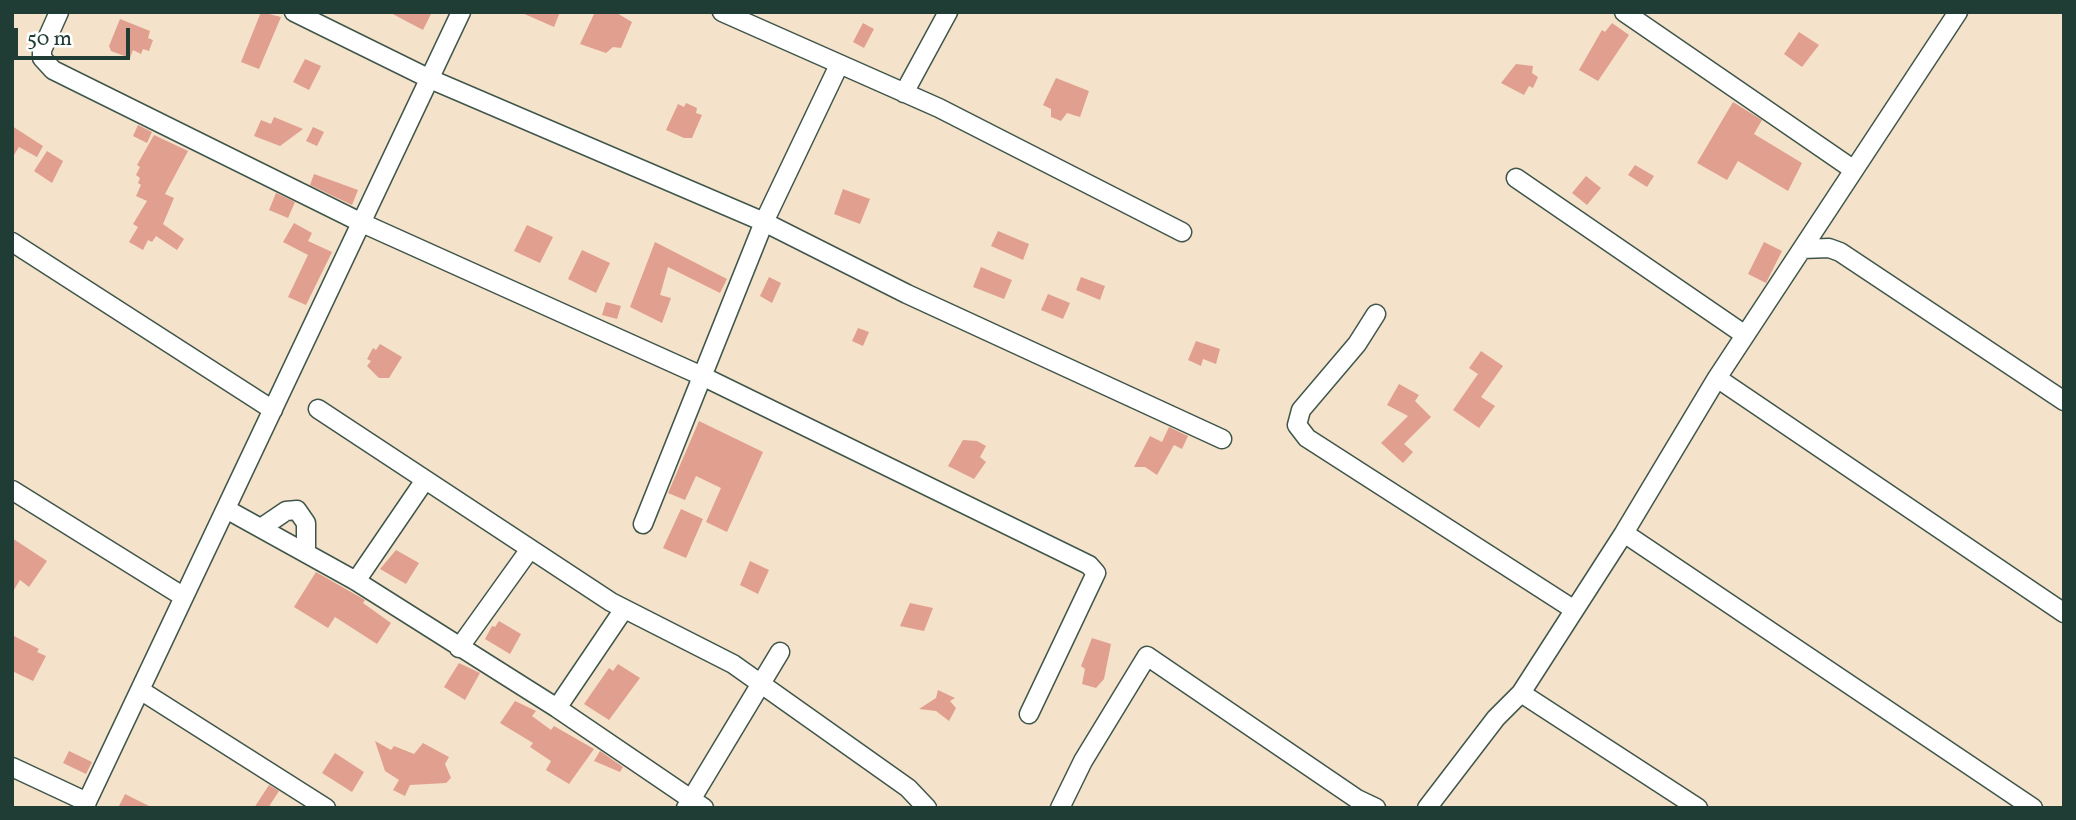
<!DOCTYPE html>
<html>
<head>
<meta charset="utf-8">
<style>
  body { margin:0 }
  #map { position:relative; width:2076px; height:820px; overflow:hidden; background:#f5e2ca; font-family:Vollkorn,serif }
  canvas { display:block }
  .frame { position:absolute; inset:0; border:14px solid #1f3d34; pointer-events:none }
  .scale { position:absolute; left:14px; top:28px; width:116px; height:32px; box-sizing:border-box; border:4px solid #1f3d34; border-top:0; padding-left:9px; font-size:21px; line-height:24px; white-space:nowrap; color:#1f3d34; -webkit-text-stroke:5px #fff; paint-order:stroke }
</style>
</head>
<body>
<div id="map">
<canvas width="2076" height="820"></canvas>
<div class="frame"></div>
<div class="scale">50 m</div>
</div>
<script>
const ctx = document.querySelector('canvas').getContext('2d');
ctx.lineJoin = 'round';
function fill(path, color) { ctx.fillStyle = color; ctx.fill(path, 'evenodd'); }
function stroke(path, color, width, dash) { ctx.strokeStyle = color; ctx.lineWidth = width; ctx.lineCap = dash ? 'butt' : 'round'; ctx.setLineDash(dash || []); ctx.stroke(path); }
const building = new Path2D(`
  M 261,12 L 281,17 L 259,69 L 241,62 Z
  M 389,12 L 432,12 L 423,30 Z
  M 520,12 L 560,12 L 554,27 Z
  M 595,12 L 615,12 L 632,22 L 621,48 L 613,47 L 606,53 L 580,44 Z
  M 120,19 L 150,31 L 148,38 L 153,40 L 149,51 L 143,49 L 141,54 L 133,50 L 130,58 L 111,51 L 109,46 Z
  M 863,23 L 874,29 L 864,48 L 853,42 Z
  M 1612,23 L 1629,35 L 1598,81 L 1579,70 L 1602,30 L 1605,32 Z
  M 1799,32 L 1819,45 L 1802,67 L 1784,54 Z
  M 305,59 L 321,66 L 309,90 L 293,82 Z
  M 1516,64 L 1533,66 L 1532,73 L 1538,77 L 1533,88 L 1529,86 L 1524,95 L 1501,83 Z
  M 1056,78 L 1089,91 L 1080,117 L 1067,113 L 1061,121 L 1051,117 L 1051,109 L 1043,105 Z
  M 1733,102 L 1762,120 L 1754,134 L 1802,163 L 1788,191 L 1738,161 L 1727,180 L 1697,163 Z
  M 686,103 L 697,108 L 696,113 L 702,115 L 692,138 L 684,138 L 666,130 L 678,104 L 684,107 Z
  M 274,117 L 303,129 L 280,146 L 254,136 L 261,120 L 271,124 Z
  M 138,125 L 152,132 L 147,143 L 133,136 Z
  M 12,126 L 43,146 L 37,157 L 19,147 L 12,158 Z
  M 313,127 L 324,132 L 317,146 L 306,141 Z
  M 154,135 L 188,151 L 165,194 L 174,198 L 163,224 L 184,239 L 177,250 L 156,236 L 152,242 L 148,240 L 143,250 L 129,242 L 138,227 L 133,224 L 147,201 L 136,196 L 141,185 L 138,183 L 140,178 L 136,175 L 140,167 L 137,165 Z
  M 47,151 L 63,161 L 52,183 L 34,171 Z
  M 1635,165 L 1654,176 L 1647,187 L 1628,175 Z
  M 314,174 L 358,190 L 352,205 L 310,185 Z
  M 1586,176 L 1601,188 L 1587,205 L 1572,193 Z
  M 843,189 L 870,199 L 860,224 L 834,214 Z
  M 276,193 L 295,202 L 288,218 L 269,210 Z
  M 294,223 L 312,233 L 308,241 L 332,252 L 306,305 L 288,297 L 308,255 L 283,242 Z
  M 527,225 L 553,237 L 540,263 L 514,251 Z
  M 998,231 L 1029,244 L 1023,260 L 991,246 Z
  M 655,242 L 727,279 L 720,293 L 668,267 L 660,295 L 671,298 L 662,323 L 630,307 Z
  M 1764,242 L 1782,251 L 1766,283 L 1748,274 Z
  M 582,250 L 610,263 L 596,293 L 568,279 Z
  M 981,267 L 1012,280 L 1004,299 L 973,287 Z
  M 769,277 L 781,283 L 772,303 L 760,296 Z
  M 1081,277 L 1105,286 L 1100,300 L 1076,290 Z
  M 1048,294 L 1070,303 L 1063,319 L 1041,310 Z
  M 606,302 L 621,306 L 617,319 L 602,315 Z
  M 858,328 L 869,332 L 863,346 L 852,341 Z
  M 1196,341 L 1220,349 L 1216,364 L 1203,359 L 1201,366 L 1188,360 Z
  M 380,344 L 402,357 L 389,378 L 379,378 L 367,366 L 371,361 L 367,359 L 373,348 L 376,350 Z
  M 1481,351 L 1503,366 L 1481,397 L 1495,406 L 1479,428 L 1453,410 L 1478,374 L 1469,368 Z
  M 1399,384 L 1419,395 L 1415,401 L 1431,417 L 1404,444 L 1413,452 L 1403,463 L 1381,443 L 1408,416 L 1387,405 Z
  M 699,421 L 763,452 L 727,532 L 706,522 L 721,488 L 696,476 L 685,500 L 668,493 Z
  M 1169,427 L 1188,436 L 1182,449 L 1174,445 L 1157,475 L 1145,467 L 1134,467 L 1150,436 L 1162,442 Z
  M 963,440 L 977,441 L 986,446 L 980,457 L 986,462 L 974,479 L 948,466 Z
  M 681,509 L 703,519 L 686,558 L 663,548 Z
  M 12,538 L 47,561 L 29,587 L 20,580 L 12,593 Z
  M 396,550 L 419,563 L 406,584 L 380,569 Z
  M 750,561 L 769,570 L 758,594 L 740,585 Z
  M 316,572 L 365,600 L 363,603 L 391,623 L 377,644 L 335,617 L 328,628 L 294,607 Z
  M 910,603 L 933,608 L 924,631 L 900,626 Z
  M 499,621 L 521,634 L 510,654 L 485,639 L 492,626 L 495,627 Z
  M 12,635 L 39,649 L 37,652 L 46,656 L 33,681 L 12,671 Z
  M 1092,638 L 1111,644 L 1104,679 L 1096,688 L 1082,684 L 1085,669 L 1081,666 Z
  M 459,663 L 480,673 L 465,700 L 444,687 Z
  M 618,664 L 640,678 L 609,720 L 584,704 L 609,668 L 613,671 Z
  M 938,690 L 955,698 L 950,701 L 956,708 L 949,721 L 936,711 L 919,709 L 936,698 Z
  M 515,701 L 536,711 L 532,716 L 551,730 L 554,726 L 594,749 L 569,784 L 546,770 L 551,761 L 530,747 L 533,743 L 500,723 Z
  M 375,741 L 391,750 L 394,746 L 414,754 L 423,743 L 449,757 L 445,764 L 451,778 L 446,783 L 410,785 L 405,796 L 393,790 L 399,780 L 385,771 Z
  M 69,751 L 92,762 L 86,774 L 63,763 Z
  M 600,751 L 623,767 L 620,772 L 594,761 Z
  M 335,753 L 364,772 L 352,792 L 322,773 Z
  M 269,785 L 279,791 L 268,808 L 254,808 Z
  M 125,794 L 153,808 L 118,808 Z`);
const minor = new Path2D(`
  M 59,12 L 42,50 L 42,58 L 53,70 L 362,223 L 702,376 L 1089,565 L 1096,573 L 1029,714
  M 294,12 L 430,79 L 764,222 L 907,294 L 1222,439
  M 722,12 L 939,108 L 1182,232
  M 1624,12 L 1854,170
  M 904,93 L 948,12
  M 1516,178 L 1745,335
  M 12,242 L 273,410
  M 1802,249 L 1829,248 L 1840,252 L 2064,401
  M 1376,314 L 1357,344 L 1301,410 L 1297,425 L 1307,438 L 1573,609
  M 1717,378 L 2064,613
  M 318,409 L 611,602 L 733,664 L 908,788 L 927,808
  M 12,490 L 184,597
  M 226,509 L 356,581 L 557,708 L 704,808
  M 643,524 L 764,222 L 839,65
  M 261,528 L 286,511 L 297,510 L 306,523 L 306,553
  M 1624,533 L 2033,808
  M 356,581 L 425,480
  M 459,648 L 530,549
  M 140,690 L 326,808
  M 1521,693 L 1698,808
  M 557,708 L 624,609
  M 12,767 L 87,802
  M 84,808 L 461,12
  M 686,808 L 780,652
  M 1060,808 L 1083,761 L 1147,656 L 1357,799 L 1376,808
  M 1427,808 L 1496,718 L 1521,693 L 1624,533 L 1717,378 L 1958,12`);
fill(building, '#e19f8f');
stroke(minor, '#3f564a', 21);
stroke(minor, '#fff', 18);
</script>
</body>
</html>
